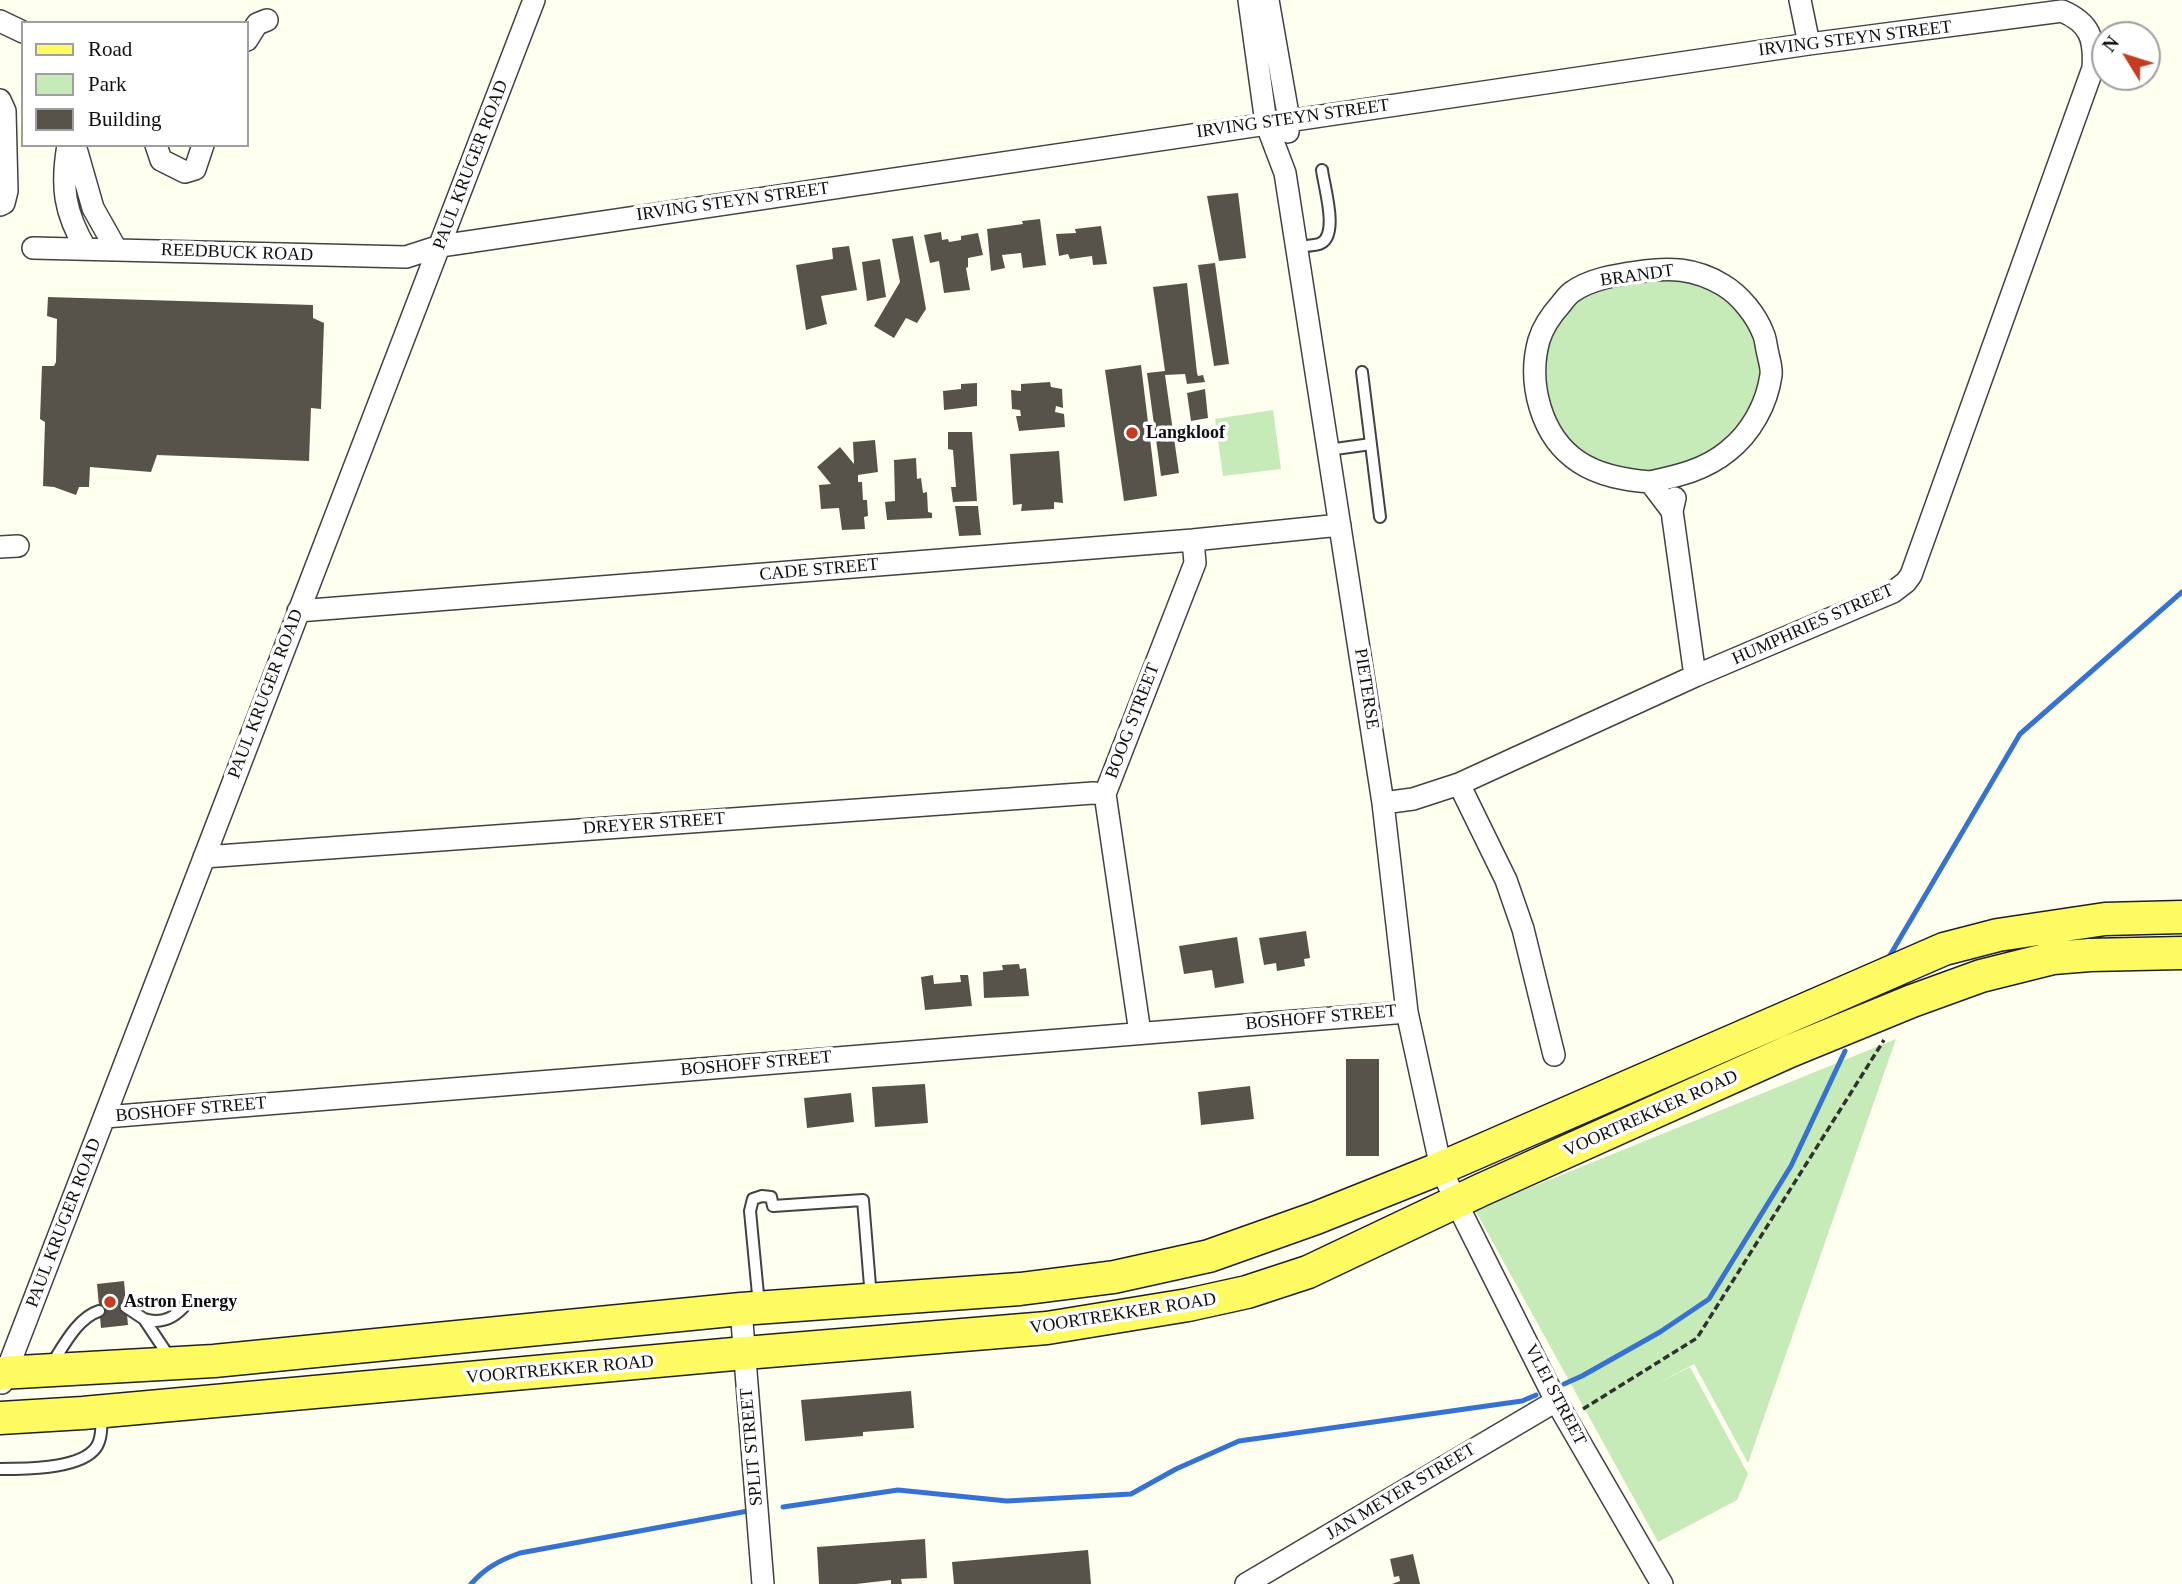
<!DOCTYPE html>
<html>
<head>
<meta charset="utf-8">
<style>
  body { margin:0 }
  #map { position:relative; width:2182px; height:1584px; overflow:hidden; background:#fffff0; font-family:Georgia,serif }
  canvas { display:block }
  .legend { position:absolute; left:21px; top:21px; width:228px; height:126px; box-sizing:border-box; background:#fff; border:2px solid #9f9f9f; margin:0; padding:9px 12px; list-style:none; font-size:21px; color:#0f0f0f }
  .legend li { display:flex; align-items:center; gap:14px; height:35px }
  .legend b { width:35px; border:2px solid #9f9f9f }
  .north { position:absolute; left:2091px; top:21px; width:70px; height:70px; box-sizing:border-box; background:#fff; border:2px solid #9f9f9f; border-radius:50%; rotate:308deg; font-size:19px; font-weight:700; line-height:28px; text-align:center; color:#0f0f0f }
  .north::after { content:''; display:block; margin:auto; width:24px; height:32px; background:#c53c20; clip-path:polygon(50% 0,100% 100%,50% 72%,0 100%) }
</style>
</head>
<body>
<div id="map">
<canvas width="2182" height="1584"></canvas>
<ul class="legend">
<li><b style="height:9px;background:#fefa62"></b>Road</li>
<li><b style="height:19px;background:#c7ebb8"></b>Park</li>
<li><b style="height:19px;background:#58534a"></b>Building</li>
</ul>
<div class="north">N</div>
</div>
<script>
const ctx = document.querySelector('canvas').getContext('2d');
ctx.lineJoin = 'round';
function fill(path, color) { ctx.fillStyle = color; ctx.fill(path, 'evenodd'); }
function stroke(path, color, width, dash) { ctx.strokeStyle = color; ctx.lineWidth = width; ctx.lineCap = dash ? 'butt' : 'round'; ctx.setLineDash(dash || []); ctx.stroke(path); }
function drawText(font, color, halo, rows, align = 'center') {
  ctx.font = font + ' Georgia,serif'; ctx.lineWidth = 7; ctx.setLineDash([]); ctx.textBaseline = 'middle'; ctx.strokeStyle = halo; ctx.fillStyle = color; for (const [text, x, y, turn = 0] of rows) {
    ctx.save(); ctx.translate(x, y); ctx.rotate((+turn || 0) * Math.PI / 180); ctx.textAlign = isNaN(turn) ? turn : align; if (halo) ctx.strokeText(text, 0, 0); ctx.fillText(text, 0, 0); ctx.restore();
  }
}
const green = new Path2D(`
  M 1676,276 L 1717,287 L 1756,329 L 1762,371 L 1753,412 L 1722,447 L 1703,457 L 1656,471 L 1631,472 L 1591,458 L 1568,438 L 1551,414 L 1545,363 L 1550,342 L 1562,318 L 1587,295 L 1609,286 Z
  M 1273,410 L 1281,469 L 1223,476 L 1215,419 Z
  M 1896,1039 L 1748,1463 L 1694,1364 L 1655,1385 L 1690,1367 L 1748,1474 L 1737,1500 L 1658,1542 L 1475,1210 Z`);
const stream = new Path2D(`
  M 1889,957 L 2020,734 L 2182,592
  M 1564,1384 L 1582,1376 L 1660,1332 L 1709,1299 L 1791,1166 L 1845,1051
  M 783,1507 L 898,1490 L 1007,1501 L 1131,1494 L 1176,1469 L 1239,1441 L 1522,1401 L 1536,1395
  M 471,1584 C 485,1568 500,1560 520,1553 L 748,1511`);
const building = new Path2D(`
  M 1238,193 L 1246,258 L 1219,261 L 1207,196 Z
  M 1040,219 L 1046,265 L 1023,268 L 1021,253 L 1002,255 L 1005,268 L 991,271 L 987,229 L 1023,224 L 1022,221 Z
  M 1101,226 L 1107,264 L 1093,265 L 1092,256 L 1070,259 L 1068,254 L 1059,256 L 1056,234 L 1076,233 L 1075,229 Z
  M 941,232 L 942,240 L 948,239 L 949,242 L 961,240 L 961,236 L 978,233 L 983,255 L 968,258 L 968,267 L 966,268 L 970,290 L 944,293 L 939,261 L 930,263 L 924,235 Z
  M 913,236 L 926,309 L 917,323 L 906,318 L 894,338 L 874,326 L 900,282 L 892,239 Z
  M 849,246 L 857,290 L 821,296 L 827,324 L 806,330 L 796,265 L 833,259 L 832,248 Z
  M 880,259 L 886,297 L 867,301 L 862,262 Z
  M 1215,263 L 1229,364 L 1214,366 L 1198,265 Z
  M 1187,283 L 1197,373 L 1198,376 L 1203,375 L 1205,382 L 1187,384 L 1185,374 L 1165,375 L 1179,473 L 1161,476 L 1147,373 L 1165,371 L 1153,287 Z
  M 48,297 L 313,305 L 313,318 L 324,323 L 321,409 L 311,408 L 309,461 L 157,455 L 151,472 L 90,467 L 89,487 L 79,487 L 76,495 L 54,487 L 43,486 L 45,422 L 40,419 L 42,366 L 54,366 L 56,362 L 57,319 L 47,316 Z
  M 1141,365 L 1157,496 L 1124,501 L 1105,370 Z
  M 1050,382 L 1051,387 L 1062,389 L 1063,408 L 1056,406 L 1055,412 L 1064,414 L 1065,427 L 1019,431 L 1016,416 L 1021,416 L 1020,410 L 1012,409 L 1011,390 L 1021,391 L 1021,384 Z
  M 977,383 L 977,406 L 944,410 L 943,391 L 961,389 L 961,384 Z
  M 1205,389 L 1208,418 L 1191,421 L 1187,393 Z
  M 948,432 L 972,432 L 977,501 L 953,502 L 951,487 L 956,487 L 953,450 L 948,449 Z
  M 875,440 L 878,472 L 858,475 L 858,482 L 862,482 L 863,500 L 867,500 L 868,516 L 864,517 L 865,529 L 842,530 L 839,508 L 821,509 L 819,485 L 831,484 L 817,467 L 840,447 L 854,464 L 853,442 Z
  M 1059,451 L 1063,503 L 1054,502 L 1054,509 L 1021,511 L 1022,504 L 1013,505 L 1010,454 Z
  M 916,458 L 917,479 L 921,478 L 923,493 L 927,492 L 928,512 L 932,513 L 932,518 L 887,520 L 885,502 L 895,501 L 894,460 Z
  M 955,506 L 978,506 L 981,535 L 959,536 Z
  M 1306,931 L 1310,958 L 1304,959 L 1305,966 L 1277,971 L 1276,963 L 1264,965 L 1259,938 Z
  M 1237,937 L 1244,983 L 1215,988 L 1212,970 L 1184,974 L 1179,946 Z
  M 1019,964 L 1020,969 L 1026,968 L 1029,996 L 984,998 L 983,972 L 1003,970 L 1002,965 Z
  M 933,975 L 934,984 L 961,982 L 960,975 L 968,975 L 972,1006 L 925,1010 L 921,977 Z
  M 1346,1059 L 1379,1059 L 1379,1156 L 1346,1156 Z
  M 925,1084 L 928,1123 L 875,1127 L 872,1087 Z
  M 1250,1086 L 1254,1119 L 1201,1125 L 1198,1092 Z
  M 851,1093 L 854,1122 L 807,1128 L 804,1098 Z
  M 124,1281 L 128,1325 L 101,1328 L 97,1284 Z
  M 911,1391 L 914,1428 L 863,1432 L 863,1436 L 805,1441 L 801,1400 Z
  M 925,1539 L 927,1578 L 901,1579 L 902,1584 L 891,1584 L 891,1580 L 856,1584 L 819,1584 L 817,1547 Z
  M 1088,1550 L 1091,1584 L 954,1584 L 952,1562 Z
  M 1413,1554 L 1420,1584 L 1392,1584 L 1400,1581 L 1399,1576 L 1394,1577 L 1390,1559 Z`);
const path = new Path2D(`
  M 1583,1409 L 1697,1338 L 1884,1040`);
const lane = new Path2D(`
  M 1296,247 C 1303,246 1312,246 1319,244 C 1340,237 1324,187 1322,170
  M 1362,372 L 1380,517
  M 1328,450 L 1371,444
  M 759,1305 L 750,1211 L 753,1199 L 762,1196 L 771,1197 L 773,1206 L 863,1200 L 871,1298
  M 126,1307 L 144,1319 L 170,1358
  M 144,1319 C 163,1325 176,1317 187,1303
  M 51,1365 C 63,1347 77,1318 99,1311
  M 0,1469 C 24,1469 75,1469 93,1451 C 103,1442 101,1425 102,1413`);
const street = new Path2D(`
  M 1249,0 L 1266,123 L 1285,173 L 1383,803 L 1407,1012 L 1441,1168 L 1456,1202 L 1556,1401 L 1662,1584
  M 1268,0 L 1289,120 L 1288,132
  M 1800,0 L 1809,44
  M 0,21 L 23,32
  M 247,40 L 257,24 L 267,20
  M 0,100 L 5,111 L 7,191 L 4,203 L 0,205
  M 68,145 C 61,187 64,212 86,249
  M 75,145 L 93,208 L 116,249
  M 156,145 L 161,160 L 185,172 L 195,169 L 203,145
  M 33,248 L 406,257 L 440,246 L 454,244 L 1809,44 L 2062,11 C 2090,23 2095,39 2093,68 L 1911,575 L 1906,582 L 1893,592 L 1695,676 L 1459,784 L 1413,799 L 1383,803
  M 1650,482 C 1678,476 1705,470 1728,451 C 1751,433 1767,404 1771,375 C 1772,368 1769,360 1768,354 C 1766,347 1766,339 1763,333 C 1756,315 1740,295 1723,285 C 1695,268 1669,267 1637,272 C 1616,275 1590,279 1572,292 C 1568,295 1564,300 1561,304 C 1552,314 1543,327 1539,340 C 1527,383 1541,437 1579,462 C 1600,476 1626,480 1650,482 L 1672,511
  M 1675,498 L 1672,511 L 1695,676
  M 0,547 L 18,546
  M 298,611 L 1193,540 L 1340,525
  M 1459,784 L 1506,880 L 1523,929 L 1554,1055
  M 204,857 L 1093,793 L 1105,794
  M 1140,1033 L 1105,794 L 1195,563 L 1193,540
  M 105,1117 L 1407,1012
  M 741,1309 L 763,1584
  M 2,1383 L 534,0
  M 1246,1584 L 1556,1401`);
const primary = new Path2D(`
  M 0,1373 L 214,1361 L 741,1309 L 1020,1289 L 1114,1277 L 1209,1256 L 1316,1218 L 1441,1168 L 1944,949 L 1998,935 L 2105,919 L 2182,917
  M 0,1418 L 83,1413 L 745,1353 L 1047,1328 L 1188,1305 L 1247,1292 L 1308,1272 L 1481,1190 L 1790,1051 L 1912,1001 L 1981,976 L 2053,958 L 2090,955 L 2182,953`);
const markers = [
  [1132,433,7,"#c53c20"],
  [110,1302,7,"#c53c20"]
];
const streetNames = [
  ["IRVING STEYN STREET",1855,39,-7],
  ["IRVING STEYN STREET",1293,119,-8],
  ["PAUL KRUGER ROAD",471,165,-69],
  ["IRVING STEYN STREET",733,202,-8],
  ["REEDBUCK ROAD",237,253,2],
  ["BRANDT",1637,276,-8],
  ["CADE STREET",819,570,-5],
  ["HUMPHRIES STREET",1813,625,-24],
  ["PIETERSE",1366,689,81],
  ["PAUL KRUGER ROAD",266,694,-69],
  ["BOOG STREET",1133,721,-69],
  ["DREYER STREET",654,824,-4],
  ["BOSHOFF STREET",1321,1018,-5],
  ["BOSHOFF STREET",756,1064,-5],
  ["BOSHOFF STREET",191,1110,-5],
  ["VOORTREKKER ROAD",1651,1114,-24],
  ["PAUL KRUGER ROAD",64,1223,-69],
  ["VOORTREKKER ROAD",1123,1314,-9],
  ["VOORTREKKER ROAD",560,1370,-5],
  ["VLEI STREET",1555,1395,62],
  ["SPLIT STREET",752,1447,-95],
  ["JAN MEYER STREET",1401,1492,-31]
];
const poiNames = [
  ["Langkloof",1146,433],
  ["Astron Energy",124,1302]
];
fill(green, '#c7ebb8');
stroke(stream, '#3672d3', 5);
fill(building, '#58534a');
stroke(lane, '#424242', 14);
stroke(street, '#424242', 24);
stroke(primary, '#202020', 35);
stroke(path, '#313131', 3.5, [7, 3.5]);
stroke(lane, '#fff', 10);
stroke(street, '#fff', 21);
stroke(primary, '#fefa62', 32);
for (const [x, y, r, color] of markers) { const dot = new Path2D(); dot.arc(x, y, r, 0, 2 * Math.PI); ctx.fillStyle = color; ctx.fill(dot); stroke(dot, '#fff', 2.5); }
drawText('18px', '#0f0f0f', '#fff', streetNames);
drawText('bold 18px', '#0f0f0f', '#fff', poiNames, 'left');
</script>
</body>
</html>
